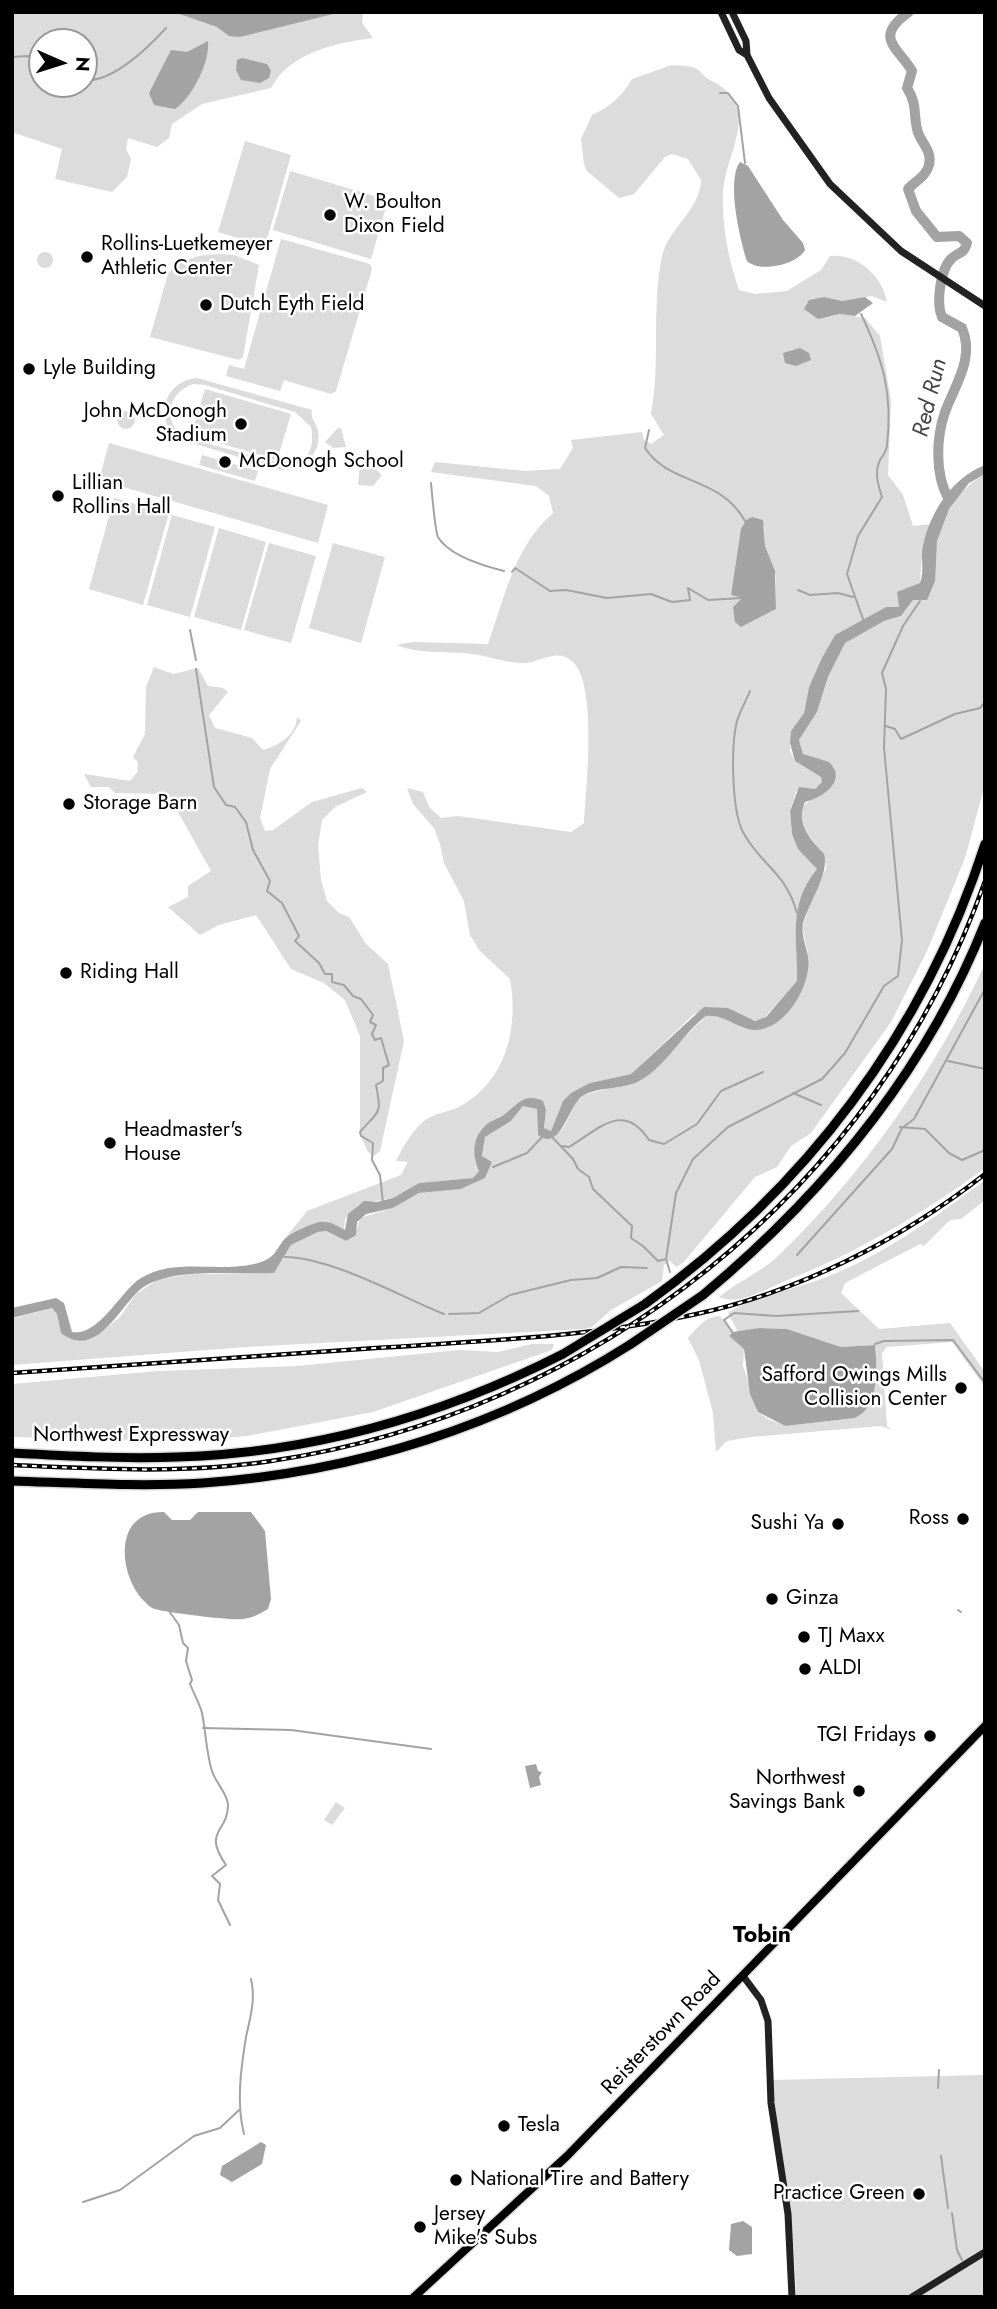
<!DOCTYPE html>
<html>
<head>
<meta charset="utf-8">
<style>
  body { margin:0 }
  #map { position:relative; width:997px; height:2309px; overflow:hidden; background:#fff; font-family:Jost,sans-serif }
  canvas { display:block }
  .frame { position:absolute; inset:0; border:14px solid #000; pointer-events:none }
  .north { position:absolute; left:28px; top:28px; width:70px; height:70px; box-sizing:border-box; background:#fff; border:2px solid #999; border-radius:50%; rotate:93deg; font-size:19px; font-weight:700; line-height:28px; text-align:center; color:#000 }
  .north::after { content:''; display:block; margin:auto; width:24px; height:32px; background:#000; clip-path:polygon(50% 0,100% 100%,50% 72%,0 100%) }
</style>
</head>
<body>
<div id="map">
<canvas width="997" height="2309"></canvas>
<div class="frame"></div>
<div class="north">N</div>
</div>
<script>
const ctx = document.querySelector('canvas').getContext('2d');
ctx.lineJoin = 'round';
function fill(path, color) { ctx.fillStyle = color; ctx.fill(path, 'evenodd'); }
function stroke(path, color, width, dash) { ctx.strokeStyle = color; ctx.lineWidth = width; ctx.lineCap = dash ? 'butt' : 'round'; ctx.setLineDash(dash || []); ctx.stroke(path); }
function drawText(font, color, halo, rows, align = 'center') {
  ctx.font = font + ' Jost,sans-serif'; ctx.lineWidth = 5; ctx.setLineDash([]); ctx.textBaseline = 'middle'; ctx.strokeStyle = halo; ctx.fillStyle = color; for (const [text, x, y, turn = 0] of rows) {
    ctx.save(); ctx.translate(x, y); ctx.rotate((+turn || 0) * Math.PI / 180); ctx.textAlign = isNaN(turn) ? turn : align; if (halo) ctx.strokeText(text, 0, 0); ctx.fillText(text, 0, 0); ctx.restore();
  }
}
const green = new Path2D(`
  M 12,12 L 363,12 L 362,23 L 373,38 C 336,43 290,52 271,88 L 202,104 L 172,124 L 169,138 L 157,147 L 128,138 L 126,149 L 131,159 L 127,177 L 112,192 L 55,179 L 62,149 L 12,132 ZM 42,42 L 84,42 L 84,84 L 42,84 Z
  M 672,65 C 680,66 692,65 698,70 C 703,73 705,78 710,80 C 765,107 725,151 723,194 C 722,227 728,258 739,290 L 755,294 L 787,291 L 821,270 L 830,256 C 857,253 882,275 887,302 L 872,296 L 842,301 L 824,297 L 806,304 L 830,317 L 840,314 L 865,318 L 880,336 L 891,401 L 888,475 L 903,495 L 913,526 L 931,524 L 923,543 L 920,583 L 904,590 L 899,607 L 886,607 L 835,635 L 809,687 L 804,713 L 791,731 L 790,751 L 795,761 L 821,777 L 823,782 L 815,789 L 796,791 L 790,811 L 792,834 L 798,849 L 816,864 L 817,869 C 788,902 798,941 797,982 L 761,1021 L 747,1019 L 728,1008 L 694,1014 L 631,1074 L 590,1083 L 563,1101 L 551,1131 L 544,1128 L 546,1110 L 538,1099 L 487,1124 L 475,1143 L 479,1171 L 473,1178 L 419,1183 L 393,1198 L 359,1204 L 345,1219 L 344,1230 L 324,1222 L 286,1237 L 307,1211 L 401,1175 L 408,1162 L 396,1161 C 403,1147 412,1131 424,1121 C 434,1113 448,1112 459,1107 C 506,1082 519,1028 510,979 L 479,950 L 470,935 L 464,901 L 444,863 L 440,844 L 434,828 L 413,804 L 407,788 L 423,792 L 429,807 L 441,818 L 458,816 L 571,832 L 584,823 C 586,790 598,683 572,661 C 556,647 538,664 522,663 C 503,663 484,654 464,653 C 441,651 419,654 396,645 L 413,642 L 488,644 C 505,597 514,547 553,513 L 549,496 L 536,486 L 431,472 L 435,462 L 525,471 L 560,469 L 573,448 L 571,440 L 642,432 L 644,440 L 651,444 L 664,435 L 651,414 C 661,364 651,309 662,256 C 668,229 701,209 701,180 L 688,159 L 672,154 L 665,157 L 634,194 L 619,198 L 587,171 L 584,164 L 581,139 L 592,115 C 609,108 623,95 632,79 ZM 744,523 L 764,526 L 765,546 L 776,576 L 776,609 L 741,627 L 742,598 L 731,595 Z
  M 245,141 L 291,155 L 265,246 L 218,232 Z
  M 290,171 L 388,200 L 371,259 L 273,230 Z
  M 281,239 L 370,264 L 372,269 L 336,391 L 331,394 L 284,380 L 280,391 L 226,376 L 229,365 L 244,369 Z
  M37 260a8 8 0 1 1 16 0a8 8 0 1 1-16 0Z
  M 219,254 L 234,255 L 259,265 L 243,357 L 239,360 L 150,337 L 168,274 C 179,258 200,255 219,254 Z
  M 197,378 L 312,410 C 310,419 316,422 318,431 C 322,454 303,470 281,470 L 176,438 C 154,416 165,381 197,378 ZM 193,384 L 205,385 L 295,412 L 311,427 C 321,481 263,459 235,451 C 218,446 200,442 183,435 C 161,420 169,392 193,384 Z
  M 205,389 L 291,414 L 277,460 L 191,435 Z
  M117 420a9 9 0 1 1 18 0a9 9 0 1 1-18 0Z
  M 338,428 L 341,428 L 346,447 L 333,448 L 325,442 Z
  M 109,443 L 328,505 L 318,543 L 99,480 Z
  M 202,455 L 258,471 L 255,481 L 199,465 Z
  M 365,460 L 382,475 L 373,486 L 358,485 L 360,464 Z
  M 985,474 L 985,784 L 965,858 L 927,951 L 891,1022 L 811,1133 L 791,1146 L 777,1167 L 755,1177 L 683,1263 L 676,1267 L 670,1261 L 664,1265 L 662,1281 L 611,1310 L 592,1327 L 584,1329 L 246,1347 L 12,1365 L 12,1319 L 52,1308 L 57,1314 L 61,1333 L 94,1338 L 120,1317 L 136,1294 L 159,1279 L 193,1274 L 274,1273 L 291,1245 L 318,1232 L 325,1231 L 346,1241 L 357,1229 L 360,1218 L 393,1208 L 419,1193 L 461,1189 L 485,1178 L 492,1162 L 482,1156 L 485,1137 L 511,1121 L 523,1106 L 533,1106 L 537,1109 L 538,1135 L 553,1138 L 564,1127 L 576,1102 L 584,1095 L 641,1080 L 706,1016 C 727,1013 743,1035 763,1029 C 790,1022 804,984 808,960 C 810,948 800,936 804,923 C 809,904 818,887 826,868 C 826,846 799,838 802,807 L 835,780 L 834,767 L 803,754 L 799,740 L 817,712 L 828,677 L 845,642 L 884,621 L 901,616 L 913,600 L 927,596 C 935,581 933,571 935,554 C 938,521 956,490 985,474 Z
  M 114,498 L 169,513 L 143,605 L 89,589 Z
  M 172,515 L 215,527 L 190,617 L 147,605 Z
  M 219,528 L 266,542 L 241,630 L 194,617 Z
  M 269,543 L 316,556 L 291,643 L 244,630 Z
  M 333,543 L 385,557 L 361,643 L 309,628 Z
  M 154,667 L 173,674 L 198,668 L 208,686 L 223,688 L 228,692 L 209,715 L 215,728 L 252,738 L 263,750 C 280,745 296,735 297,717 L 301,721 L 270,769 L 260,818 L 265,831 L 273,830 L 312,802 L 362,788 L 367,792 L 335,807 L 322,820 L 318,845 L 321,880 L 327,901 L 339,913 L 349,917 L 366,944 L 388,964 L 404,1041 L 380,1151 L 374,1156 L 368,1152 L 360,1134 L 360,1036 L 345,1000 L 324,983 L 291,969 L 256,915 L 219,925 L 200,935 L 168,907 L 188,897 L 188,886 L 211,871 L 168,794 L 115,793 L 109,787 L 91,787 L 84,774 L 130,781 L 138,771 L 138,762 L 133,757 L 145,734 L 146,687 Z
  M 985,964 L 985,1168 C 922,1214 857,1253 785,1281 C 766,1289 739,1306 719,1297 C 736,1283 759,1273 776,1258 C 862,1176 934,1073 985,964 Z
  M 985,1180 L 985,1200 L 961,1219 L 950,1220 L 924,1246 L 920,1244 L 845,1283 L 841,1293 L 879,1329 L 950,1323 L 985,1372 L 985,1387 L 952,1342 L 887,1347 L 882,1353 L 887,1426 L 892,1430 L 880,1426 L 751,1437 L 727,1441 L 716,1452 L 713,1413 L 699,1360 L 688,1338 C 697,1328 706,1316 720,1316 L 733,1332 L 729,1336 L 744,1349 L 743,1365 L 758,1412 L 768,1419 L 785,1426 L 855,1418 C 880,1408 877,1368 875,1345 L 841,1347 L 787,1329 L 759,1328 L 738,1332 L 728,1313 C 752,1296 796,1289 824,1278 C 882,1256 936,1217 985,1180 Z
  M 532,1344 L 554,1344 L 552,1350 L 373,1412 L 247,1436 L 181,1441 L 12,1437 L 12,1384 L 158,1371 L 298,1366 L 459,1350 L 498,1352 Z
  M 336,1802 L 345,1808 L 332,1825 L 324,1820 Z
  M 984,2075 L 985,2297 L 796,2297 C 795,2223 779,2153 772,2080 Z`);
const water = new Path2D(`
  M 174,12 L 341,12 L 240,37 L 229,36 L 217,27 Z
  M 208,41 C 210,61 193,97 175,109 L 154,105 L 149,93 L 171,50 L 187,52 Z
  M 242,58 L 267,64 L 271,71 L 269,78 L 260,83 L 241,80 L 236,70 L 237,60 Z
  M 740,162 L 748,166 L 783,220 L 803,243 L 805,250 C 797,265 759,273 747,261 C 740,240 726,180 740,162 Z
  M 824,297 L 842,301 L 865,297 L 873,303 L 855,316 L 840,314 L 818,319 L 804,309 L 809,300 Z
  M 800,348 L 809,353 L 811,360 L 796,366 L 785,363 L 783,353 Z
  M 985,465 L 985,474 L 969,483 L 949,509 L 937,541 L 935,581 L 927,600 L 913,600 L 901,616 L 884,621 L 845,643 L 828,677 L 817,712 L 799,740 L 803,754 L 829,762 C 848,780 823,798 805,802 C 795,823 811,840 824,854 C 830,873 808,904 803,924 C 801,936 806,945 808,956 C 812,982 790,1022 763,1029 C 743,1035 726,1013 706,1016 C 683,1033 667,1065 641,1080 C 624,1090 601,1086 584,1095 C 568,1103 562,1153 538,1135 L 537,1109 L 523,1106 L 511,1121 L 485,1137 L 482,1156 L 492,1162 L 485,1178 L 461,1189 L 419,1193 L 393,1208 L 366,1214 L 357,1222 L 356,1235 L 346,1241 L 326,1231 L 318,1232 L 291,1245 L 274,1273 C 237,1275 177,1267 145,1286 C 121,1301 99,1362 61,1333 L 57,1314 L 52,1308 L 12,1318 L 12,1308 L 56,1298 L 64,1303 L 72,1332 C 99,1337 121,1290 141,1278 C 178,1256 222,1275 261,1262 C 274,1258 276,1250 283,1241 C 287,1234 313,1223 320,1222 C 330,1221 337,1226 345,1230 L 348,1214 L 364,1201 L 377,1202 L 393,1198 L 419,1183 L 473,1178 L 479,1171 C 472,1154 472,1138 486,1125 C 491,1120 499,1119 505,1114 C 519,1103 525,1093 543,1101 L 546,1110 L 544,1128 L 551,1131 L 563,1101 L 571,1093 L 590,1083 L 631,1074 L 704,1007 L 728,1008 L 755,1021 L 766,1017 L 797,981 C 798,939 787,905 817,869 L 798,849 L 792,834 L 790,811 L 799,787 L 815,789 L 822,782 L 821,777 L 795,761 L 790,743 L 791,731 L 804,713 L 809,687 L 822,658 L 835,635 L 886,607 L 899,607 L 897,592 L 920,583 C 925,570 920,558 923,545 C 931,511 952,478 985,465 Z
  M 752,517 L 763,520 L 765,546 L 775,571 L 776,609 L 741,627 L 735,622 L 733,607 L 742,598 L 731,595 L 741,529 L 746,520 Z
  M 759,1328 L 787,1329 L 841,1347 L 875,1345 C 877,1368 880,1407 855,1418 L 785,1426 L 758,1412 L 750,1394 L 744,1349 L 729,1336 L 733,1332 Z
  M 164,1512 L 172,1520 L 190,1520 L 198,1512 L 251,1512 L 265,1531 L 271,1599 L 268,1609 C 260,1614 252,1618 243,1619 C 234,1621 160,1612 152,1608 C 149,1606 147,1604 144,1601 C 118,1574 113,1511 164,1512 Z
  M 536,1764 L 538,1771 L 542,1772 L 539,1777 L 541,1785 L 530,1788 L 525,1766 Z
  M 261,2142 L 266,2145 L 262,2164 L 232,2182 L 220,2175 L 222,2166 Z
  M 743,2221 L 752,2227 L 752,2254 L 737,2256 L 729,2250 L 731,2224 Z`);
const stream = new Path2D(`
  M 12,57 L 28,56 L 42,62
  M 84,80 C 112,83 148,48 166,28
  M 720,93 L 728,93 L 738,106 L 745,163
  M 861,314 C 883,360 893,394 887,445 C 887,451 883,455 880,460 C 874,472 878,485 882,497 L 858,536 L 847,574 L 864,622
  M 649,430 L 645,448 C 670,486 719,475 745,521
  M 431,483 C 432,493 435,531 438,537 C 449,556 484,566 504,571
  M 512,572 L 515,568 L 550,591 L 566,590 L 607,598 L 651,594 L 672,602 L 690,600 L 688,588 L 708,600 L 742,598
  M 798,590 L 810,595 L 838,593 L 853,597
  M 190,630 L 196,660
  M 196,669 L 214,787 L 226,805 L 235,807 L 246,822 L 253,850 L 270,881 L 267,891 L 282,903 L 299,936 L 295,941 L 319,963 L 325,974 L 332,974 L 332,982 L 344,985 L 353,996 L 361,999 L 373,1015 L 370,1022 L 376,1025 L 372,1034 L 375,1040 L 381,1038 L 389,1065 L 383,1068 L 383,1081 L 376,1085 C 382,1115 380,1109 360,1132 L 361,1136 L 373,1143 L 372,1160 L 380,1175 L 383,1203
  M 750,691 C 746,701 740,711 737,721 C 731,745 731,812 744,834 C 762,866 785,871 797,913
  M 886,726 L 895,729 L 901,739 L 955,714 L 980,708 L 985,702
  M 948,1061 L 985,1069
  M 793,1093 L 821,1105
  M 900,1127 L 925,1129 L 949,1153 L 962,1160 L 985,1150
  M 553,1138 L 573,1159 L 578,1169 L 589,1177 L 593,1189 L 632,1226 L 631,1238 L 643,1246 L 658,1261 L 666,1259 L 676,1193 L 693,1159 L 728,1127 L 822,1079 L 845,1053 L 884,986 L 898,976 L 902,940 L 884,748 L 886,689 L 882,673 L 903,626 L 920,601
  M 562,1146 L 569,1147 C 598,1130 623,1100 649,1140 L 664,1144 L 697,1124 L 721,1091 L 763,1072
  M 493,1167 L 527,1153 L 543,1136
  M 797,1255 L 892,1149 L 902,1128 L 914,1119 L 985,989
  M 285,1257 C 333,1258 399,1296 444,1314
  M 666,1259 L 670,1272
  M 449,1314 L 479,1313 L 510,1295 L 571,1280 L 597,1278 L 621,1267 L 647,1268
  M 733,1333 L 724,1320 L 734,1313 L 776,1316 L 858,1311
  M 875,1344 L 884,1341 L 953,1340 L 985,1383
  M 958,1610 L 961,1612
  M 169,1611 L 179,1625 L 183,1643 L 188,1648 L 186,1661 L 192,1680 L 190,1684 C 194,1694 199,1702 202,1713 C 206,1732 206,1752 212,1771 C 215,1782 228,1794 228,1805 C 228,1833 202,1830 226,1865 L 212,1876 L 220,1884 L 218,1900 L 230,1925
  M 203,1728 L 291,1730 L 431,1749
  M 938,2088 L 939,2070
  M 244,2134 C 236,2103 241,2068 246,2037 C 250,2018 256,2000 251,1979
  M 941,2156 L 948,2208
  M 83,2202 L 120,2190 L 194,2136 L 220,2128 L 239,2110
  M 952,2213 L 957,2250 L 962,2260`);
const river = new Path2D(`
  M 909,12 C 872,38 899,48 912,71 L 907,88 C 919,106 912,119 919,135 C 924,146 932,152 929,165 C 926,177 915,181 908,189 L 916,211 L 937,237 L 959,236 L 967,243 C 964,254 959,252 952,258 C 940,269 936,303 942,317 L 962,328 C 975,358 955,385 945,412 C 936,438 935,474 948,498`);
const secondary = new Path2D(`
  M 721,12 L 739,50 L 747,55
  M 732,12 L 746,41 L 747,55 L 769,98 L 830,184 L 901,251 L 985,306
  M 743,1976 L 761,2000 L 768,2021 L 771,2103 L 788,2214 L 792,2297
  M 912,2297 L 985,2252`);
const primary = new Path2D(`
  M 414,2297 L 567,2156 L 985,1726`);
const highway = new Path2D(`
  M 703,1295 C 825,1193 926,1072 985,923
  M 645,1304 C 805,1189 924,1033 985,844
  M 12,1453 C 67,1456 122,1459 177,1457 C 313,1453 443,1415 563,1354
  M 12,1481 C 76,1483 140,1487 203,1483 C 356,1472 502,1426 631,1344`);
const rail = new Path2D(`
  M 12,1373 C 134,1365 255,1356 376,1348 C 482,1341 588,1337 692,1315 C 797,1293 901,1240 985,1174
  M 12,1465 C 98,1469 185,1474 271,1461 C 593,1413 876,1191 985,881`);
const highwayBridge = new Path2D(`
  M 631,1344 L 703,1295
  M 563,1354 L 645,1304`);
const markers = [
  [330,215,7,"#000"],
  [87,257,7,"#000"],
  [206,305,7,"#000"],
  [29,369,7,"#000"],
  [241,424,7,"#000"],
  [225,462,7,"#000"],
  [58,496,7,"#000"],
  [69,804,7,"#000"],
  [66,973,7,"#000"],
  [110,1143,7,"#000"],
  [961,1388,7,"#000"],
  [963,1519,7,"#000"],
  [838,1524,7,"#000"],
  [772,1599,7,"#000"],
  [804,1637,7,"#000"],
  [805,1669,7,"#000"],
  [930,1736,7,"#000"],
  [859,1791,7,"#000"],
  [504,2126,7,"#000"],
  [456,2180,7,"#000"],
  [919,2194,7,"#000"],
  [420,2227,7,"#000"]
];
const poiNames = [
  ["W. Boulton",344,203],
  ["Dixon Field",344,227],
  ["Rollins-Luetkemeyer",101,245],
  ["Athletic Center",101,269],
  ["Dutch Eyth Field",220,305],
  ["Lyle Building",43,369],
  ["John McDonogh",227,412,"right"],
  ["Stadium",227,436,"right"],
  ["McDonogh School",239,462],
  ["Lillian",72,484],
  ["Rollins Hall",72,508],
  ["Storage Barn",83,804],
  ["Riding Hall",80,973],
  ["Headmaster's",124,1131],
  ["House",124,1155],
  ["Safford Owings Mills",947,1376,"right"],
  ["Collision Center",947,1400,"right"],
  ["Ross",949,1519,"right"],
  ["Sushi Ya",824,1524,"right"],
  ["Ginza",786,1599],
  ["TJ Maxx",818,1637],
  ["ALDI",819,1669],
  ["TGI Fridays",916,1736,"right"],
  ["Northwest",845,1779,"right"],
  ["Savings Bank",845,1803,"right"],
  ["Tesla",518,2126],
  ["National Tire and Battery",470,2180],
  ["Practice Green",905,2194,"right"],
  ["Jersey",434,2215],
  ["Mike's Subs",434,2239]
];
const streetNames = [
  ["Northwest Expressway",131,1436],
  ["Reisterstown Road",662,2034,-46]
];
const waterNames = [
  ["Red Run",931,398,-76]
];
const neighbourhoodNames = [
  ["Tobin",762,1936]
];
fill(green, '#dcdcdc');
fill(water, '#a3a3a3');
stroke(stream, '#a3a3a3', 2);
stroke(river, '#a3a3a3', 10);
stroke(primary, '#dbdbdb', 11);
stroke(highway, '#dbdbdb', 12);
stroke(secondary, '#222', 7);
stroke(primary, '#000', 8);
stroke(highway, '#000', 9);
stroke(rail, '#000', 4.5);
stroke(rail, '#fff', 2, [5]);
stroke(highwayBridge, '#dbdbdb', 12, []);
stroke(highwayBridge, '#000', 9);
for (const [x, y, r, color] of markers) { const dot = new Path2D(); dot.arc(x, y, r, 0, 2 * Math.PI); ctx.fillStyle = color; ctx.fill(dot); stroke(dot, '#fff', 2.5); }
drawText('21px', '#000', '#fff', poiNames, 'left');
drawText('21px', '#000', '#fff', streetNames);
drawText('italic 23px', '#444', '#fff', waterNames);
drawText('bold 23px', '#000', '#fff', neighbourhoodNames);
</script>
</body>
</html>
